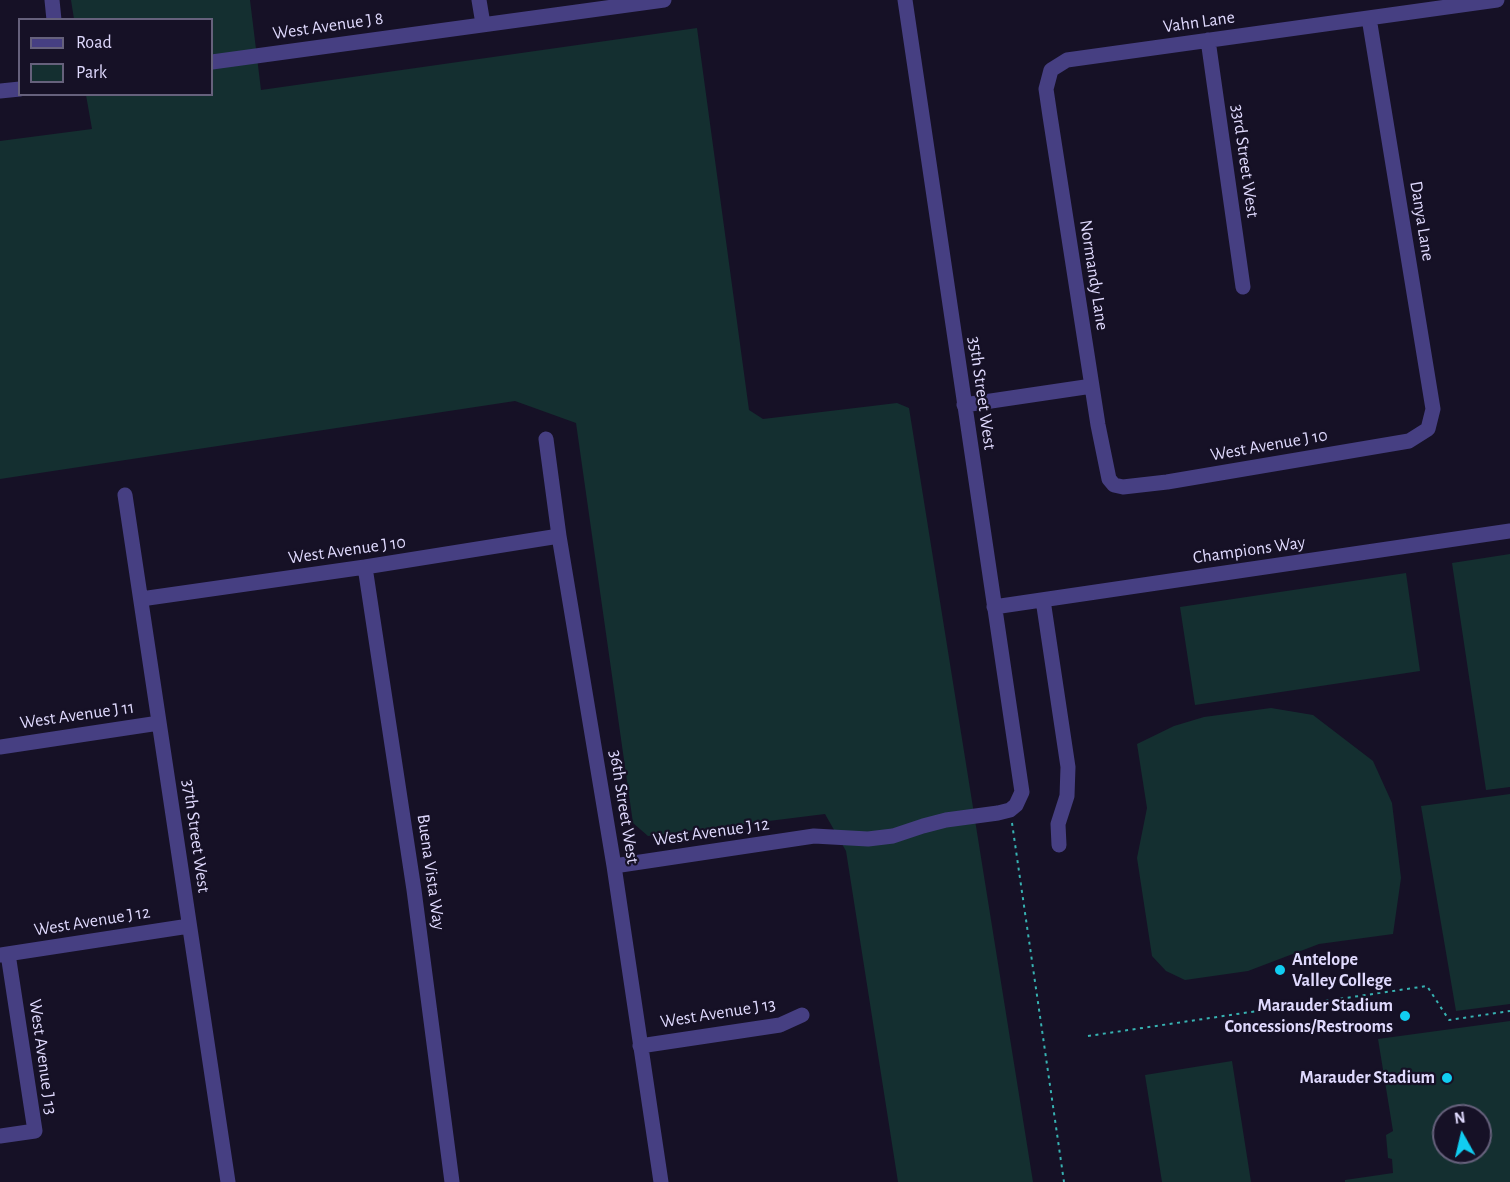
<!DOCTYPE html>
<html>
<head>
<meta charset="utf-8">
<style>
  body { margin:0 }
  #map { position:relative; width:1510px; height:1182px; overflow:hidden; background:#161126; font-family:"Alegreya Sans",sans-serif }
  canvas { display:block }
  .legend { position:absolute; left:18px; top:18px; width:195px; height:78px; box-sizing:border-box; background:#161126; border:2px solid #66617c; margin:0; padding:8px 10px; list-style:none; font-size:18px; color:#dfd9fd }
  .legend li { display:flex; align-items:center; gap:12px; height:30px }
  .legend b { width:30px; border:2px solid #66617c }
  .north { position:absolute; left:1432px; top:1104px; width:60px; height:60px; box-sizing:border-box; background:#161126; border:2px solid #66617c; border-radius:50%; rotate:352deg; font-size:16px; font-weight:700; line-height:24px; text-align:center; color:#dfd9fd }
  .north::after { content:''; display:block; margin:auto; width:21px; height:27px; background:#11cdf1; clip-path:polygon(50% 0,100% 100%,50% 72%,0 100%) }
</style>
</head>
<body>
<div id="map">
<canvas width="1510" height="1182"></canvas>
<ul class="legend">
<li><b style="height:8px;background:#463f82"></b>Road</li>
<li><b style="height:16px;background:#142f30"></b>Park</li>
</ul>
<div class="north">N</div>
</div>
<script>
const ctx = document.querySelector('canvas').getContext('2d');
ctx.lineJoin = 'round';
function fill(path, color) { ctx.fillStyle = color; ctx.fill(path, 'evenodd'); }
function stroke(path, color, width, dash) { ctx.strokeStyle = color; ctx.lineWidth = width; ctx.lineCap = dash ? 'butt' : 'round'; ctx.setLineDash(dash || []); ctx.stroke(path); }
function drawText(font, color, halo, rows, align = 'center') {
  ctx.font = font + ' "Alegreya Sans",sans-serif'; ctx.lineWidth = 4.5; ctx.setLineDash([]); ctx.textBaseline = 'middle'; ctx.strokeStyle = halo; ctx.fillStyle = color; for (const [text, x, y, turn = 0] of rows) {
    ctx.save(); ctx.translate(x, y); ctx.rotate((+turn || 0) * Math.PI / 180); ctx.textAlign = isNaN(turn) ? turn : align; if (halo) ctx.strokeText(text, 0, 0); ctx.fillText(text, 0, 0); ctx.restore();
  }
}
const green = new Path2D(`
  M 71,0 L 250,0 L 261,90 L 697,28 L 749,410 L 763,419 L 897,403 L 909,408 L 1033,1182 L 898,1182 L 846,851 L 825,814 L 648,836 L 633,823 L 576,423 L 515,401 L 0,479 L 0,141 L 92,129 L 86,95 L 212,94 L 212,20 L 74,19 Z
  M 1510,554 L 1510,787 L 1486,790 L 1452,563 Z
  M 1406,573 L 1420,671 L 1195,705 L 1180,607 Z
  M 1271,708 L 1313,715 L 1373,761 L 1392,803 L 1401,878 L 1393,934 L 1319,944 L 1248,971 L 1185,980 L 1166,971 L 1152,956 L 1137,858 L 1147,808 L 1137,744 L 1174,726 L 1204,717 Z
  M 1510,794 L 1510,1004 L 1456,1011 L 1421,806 Z
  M 1510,1021 L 1510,1182 L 1345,1182 L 1345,1180 L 1393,1173 L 1392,1159 L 1388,1158 L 1386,1135 L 1393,1131 L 1378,1039 ZM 1444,1116 L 1480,1116 L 1480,1152 L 1444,1152 Z
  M 1232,1061 L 1251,1182 L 1162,1182 L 1145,1075 Z`);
const path = new Path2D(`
  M 1012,823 L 1064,1182
  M 1088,1036 L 1427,986 L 1449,1020 L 1510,1011`);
const minor = new Path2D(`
  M 52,0 L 54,20
  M 479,0 L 483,24
  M 1369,18 L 1433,409 L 1428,429 L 1409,441 L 1167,482 L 1123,487 L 1114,485 L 1109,479 L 1098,425 L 1050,116 L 1046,89 L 1051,70 L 1067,60 L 1497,0
  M 1208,40 L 1243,287
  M 212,62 L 664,0
  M 0,91 L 20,89
  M 964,405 L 1092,386
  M 546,439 L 559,536 L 614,866 L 661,1182
  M 125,495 L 228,1182
  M 365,567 L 414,890 L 452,1182
  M 141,599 L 365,567 L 559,536
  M 1043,600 L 1068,767 L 1067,796 L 1058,824 L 1059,845
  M 994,607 L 1510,531
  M 0,747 L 159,723
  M 614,866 L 814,836 L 868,839 L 893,836 L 923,826 L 946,820 L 998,813 L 1010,810 L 1016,805 L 1022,792 L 905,0
  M 0,955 L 189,926
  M 640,1046 L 780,1025 L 802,1015
  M 0,1136 L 35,1131 L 8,954`);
const markers = [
  [1280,970,6,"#11cdf1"],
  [1405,1016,6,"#11cdf1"],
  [1447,1078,6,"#11cdf1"]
];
const streetNames = [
  ["Vahn Lane",1199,22,-8],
  ["West Avenue J 8",328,26,-8],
  ["33rd Street West",1245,161,82],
  ["Danya Lane",1422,221,81],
  ["Normandy Lane",1094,275,81],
  ["35th Street West",982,393,82],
  ["West Avenue J 10",1269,445,-10],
  ["West Avenue J 10",347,550,-8],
  ["Champions Way",1249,550,-8],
  ["West Avenue J 11",77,715,-8],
  ["36th Street West",624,807,81],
  ["West Avenue J 12",711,832,-8],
  ["37th Street West",196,836,82],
  ["Buena Vista Way",431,872,82],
  ["West Avenue J 12",92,921,-9],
  ["West Avenue J 13",718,1013,-9],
  ["West Avenue J 13",43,1057,82]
];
const poiNames = [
  ["Antelope",1292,960,"left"],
  ["Valley College",1292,981,"left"],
  ["Marauder Stadium",1393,1006],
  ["Concessions/Restrooms",1393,1027],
  ["Marauder Stadium",1435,1078]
];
fill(green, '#142f30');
stroke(path, '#37b2b2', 2, [3, 4.5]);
stroke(minor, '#463f82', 15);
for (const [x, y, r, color] of markers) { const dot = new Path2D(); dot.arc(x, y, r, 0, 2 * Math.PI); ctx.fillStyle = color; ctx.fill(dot); stroke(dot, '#161126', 2); }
drawText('18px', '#dfd9fd', '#161126', streetNames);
drawText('bold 18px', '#dfd9fd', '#161126', poiNames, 'right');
</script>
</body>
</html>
